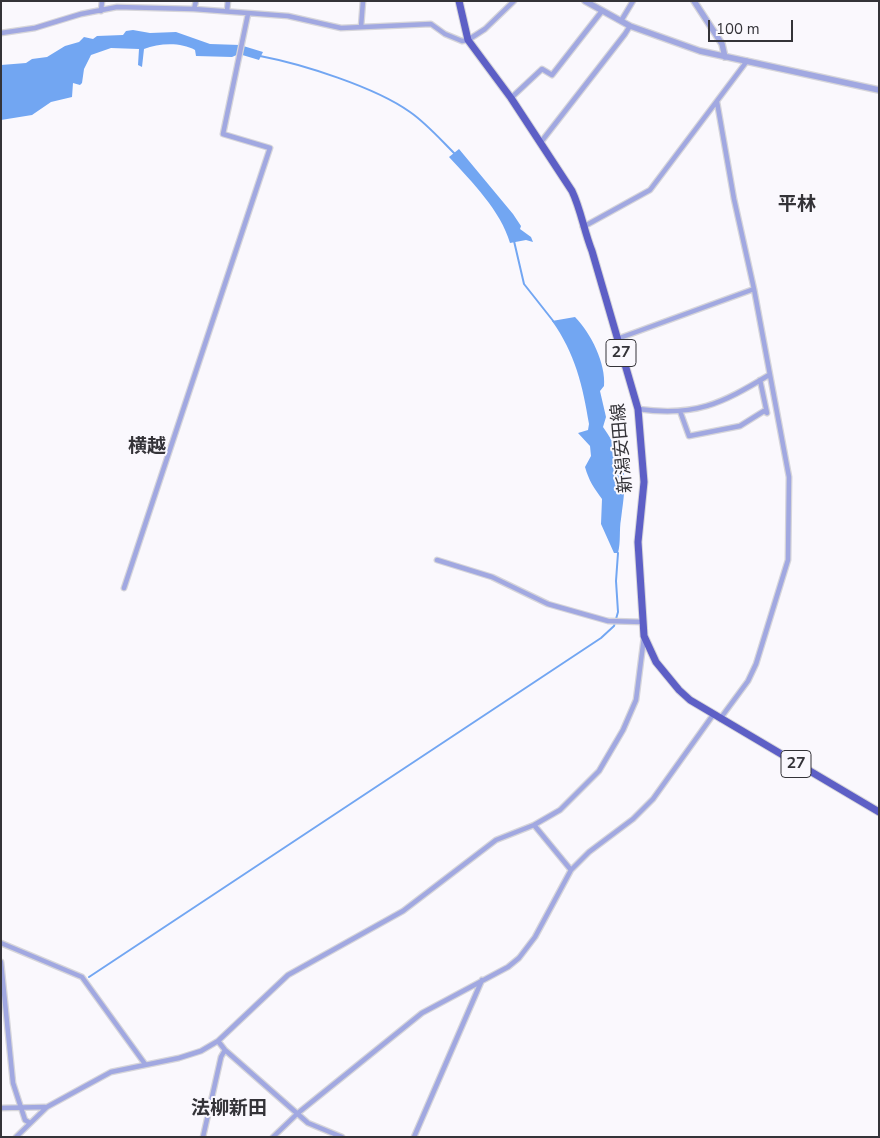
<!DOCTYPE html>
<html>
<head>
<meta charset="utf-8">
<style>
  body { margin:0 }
  #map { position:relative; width:880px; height:1138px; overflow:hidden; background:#faf8fd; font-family:"Nunito Sans",sans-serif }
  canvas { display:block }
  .frame { position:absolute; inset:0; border:2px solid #343338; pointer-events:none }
  .scale { position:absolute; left:708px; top:20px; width:85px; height:22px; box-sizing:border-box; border:2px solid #343338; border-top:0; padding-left:6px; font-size:15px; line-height:18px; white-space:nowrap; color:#343338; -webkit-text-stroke:4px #faf8fd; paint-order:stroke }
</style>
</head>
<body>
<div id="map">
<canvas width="880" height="1138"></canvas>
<div class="frame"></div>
<div class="scale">100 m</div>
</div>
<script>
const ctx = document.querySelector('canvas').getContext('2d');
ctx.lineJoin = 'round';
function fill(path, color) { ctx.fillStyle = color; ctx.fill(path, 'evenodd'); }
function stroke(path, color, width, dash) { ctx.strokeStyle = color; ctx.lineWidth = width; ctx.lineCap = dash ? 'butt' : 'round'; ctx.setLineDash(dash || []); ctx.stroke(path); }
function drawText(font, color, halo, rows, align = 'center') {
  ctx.font = font + ' "Nunito Sans","Noto Sans JP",sans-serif'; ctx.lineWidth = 4; ctx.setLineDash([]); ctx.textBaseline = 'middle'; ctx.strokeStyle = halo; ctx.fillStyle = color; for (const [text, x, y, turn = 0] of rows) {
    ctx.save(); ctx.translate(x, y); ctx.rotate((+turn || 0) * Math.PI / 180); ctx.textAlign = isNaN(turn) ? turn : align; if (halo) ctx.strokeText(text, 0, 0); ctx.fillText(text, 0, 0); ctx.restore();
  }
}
const water = new Path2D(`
  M 133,30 L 150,33 L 176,32 L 210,44 L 240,45 L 263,52 L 259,60 L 239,54 L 232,57 L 196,56 L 195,50 C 181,42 159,43 144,49 L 142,67 L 138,65 L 139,49 L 111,48 L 91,55 L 84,69 L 82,83 L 80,85 L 73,83 L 72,97 L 51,102 L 32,115 L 1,120 L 1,65 L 26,63 L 32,59 L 47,57 L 65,46 L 79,42 L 84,37 L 93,39 L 97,36 L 123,35 L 126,31 Z
  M 459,149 L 513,214 L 521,226 L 520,229 L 531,237 L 533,242 L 526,240 L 510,243 C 501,211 472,182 449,157 Z
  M 575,317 C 591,333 606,364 604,386 L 600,391 L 606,417 L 603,427 C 628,463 627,477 621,519 C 619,530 621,542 618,553 L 614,553 L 601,524 L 602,499 C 594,488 589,481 585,467 L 591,456 L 590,446 L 578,433 L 588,430 L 589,424 C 583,386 575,353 552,321 Z`);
const stream = new Path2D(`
  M 260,56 C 302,64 375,87 410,112 C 426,123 441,140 455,154
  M 514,241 L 524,284 L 554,322
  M 89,977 L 601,638 L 614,626 L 618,612 L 616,581 L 618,553`);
const minor = new Path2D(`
  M 194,9 L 196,1
  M 101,11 L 102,1
  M 227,11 L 228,1
  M 621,21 L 633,1
  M 361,27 L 363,1
  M 1,33 L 35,28 L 81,14 L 117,7 L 194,9 L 288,16 L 341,28 L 431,24 L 445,34 L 462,41 L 468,40 L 485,29 L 514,1
  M 511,98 L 542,69 L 552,75 L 602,11
  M 717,102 L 734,199 L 754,289 L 789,477 L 788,560 L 756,664 L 748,681 L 720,719
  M 541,142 L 625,34 L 630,26
  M 583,227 L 650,190 L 747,61
  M 617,339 L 754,289
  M 638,409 C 695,417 721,404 769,375
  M 680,411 L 689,436 L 740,426 L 764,411 L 767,413 L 760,380
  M 437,560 L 492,577 L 548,604 L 608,621 L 643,622
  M 124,588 L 270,148 L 223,134 L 248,14
  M 534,825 L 571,870
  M 1,943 L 82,977 L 145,1064
  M 1,962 L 13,1083 L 25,1120 L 30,1123
  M 218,1041 L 225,1050 L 308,1123 L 342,1137
  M 1,1108 L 45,1107
  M 16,1137 L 47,1107 L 111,1072 L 179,1058 L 201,1051 L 218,1041 L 288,975 L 403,911 L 496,840 L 534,825 L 560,810 L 599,771 L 623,730 L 636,700 L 644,637
  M 203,1137 L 221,1057 L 225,1050
  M 273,1137 L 298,1113 L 422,1013 L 508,967 L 519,958 L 535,937 L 571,870 L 589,852 L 633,819 L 653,799 L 713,715
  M 414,1137 L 482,980`);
const tertiary = new Path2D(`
  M 585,1 L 630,26 L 700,51 L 879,90
  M 694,1 L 722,44 L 725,57`);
const primary = new Path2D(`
  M 459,1 L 468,40 L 511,98 L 572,191 C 581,210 584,231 592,251 L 638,409 L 644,482 L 638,542 L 644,636 L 656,662 L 679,690 L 690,700 L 879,812`);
const shields = [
  [621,353,30],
  [796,764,30]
];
const shieldNames = [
  ["27",621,353],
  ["27",796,764]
];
const streetNames = [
  ["新潟安田線",623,448,-95]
];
const neighbourhoodNames = [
  ["平林",797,205],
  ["横越",147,447],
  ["法柳新田",229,1109]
];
fill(water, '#72a6f2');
stroke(stream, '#72a6f2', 2);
stroke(minor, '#d6d5da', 7);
stroke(tertiary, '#d6d5da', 8);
stroke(primary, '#d6d5da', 9);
stroke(minor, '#a1a8e1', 4.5);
stroke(tertiary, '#a1a8e1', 5.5);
stroke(primary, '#5d5fc6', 7);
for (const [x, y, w] of shields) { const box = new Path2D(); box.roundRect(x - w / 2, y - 13.5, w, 27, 4); ctx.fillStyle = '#faf8fd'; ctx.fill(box); stroke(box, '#343338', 1); }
drawText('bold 16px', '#343338', null, shieldNames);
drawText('18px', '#343338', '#faf8fd', streetNames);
drawText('bold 19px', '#343338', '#faf8fd', neighbourhoodNames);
</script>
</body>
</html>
